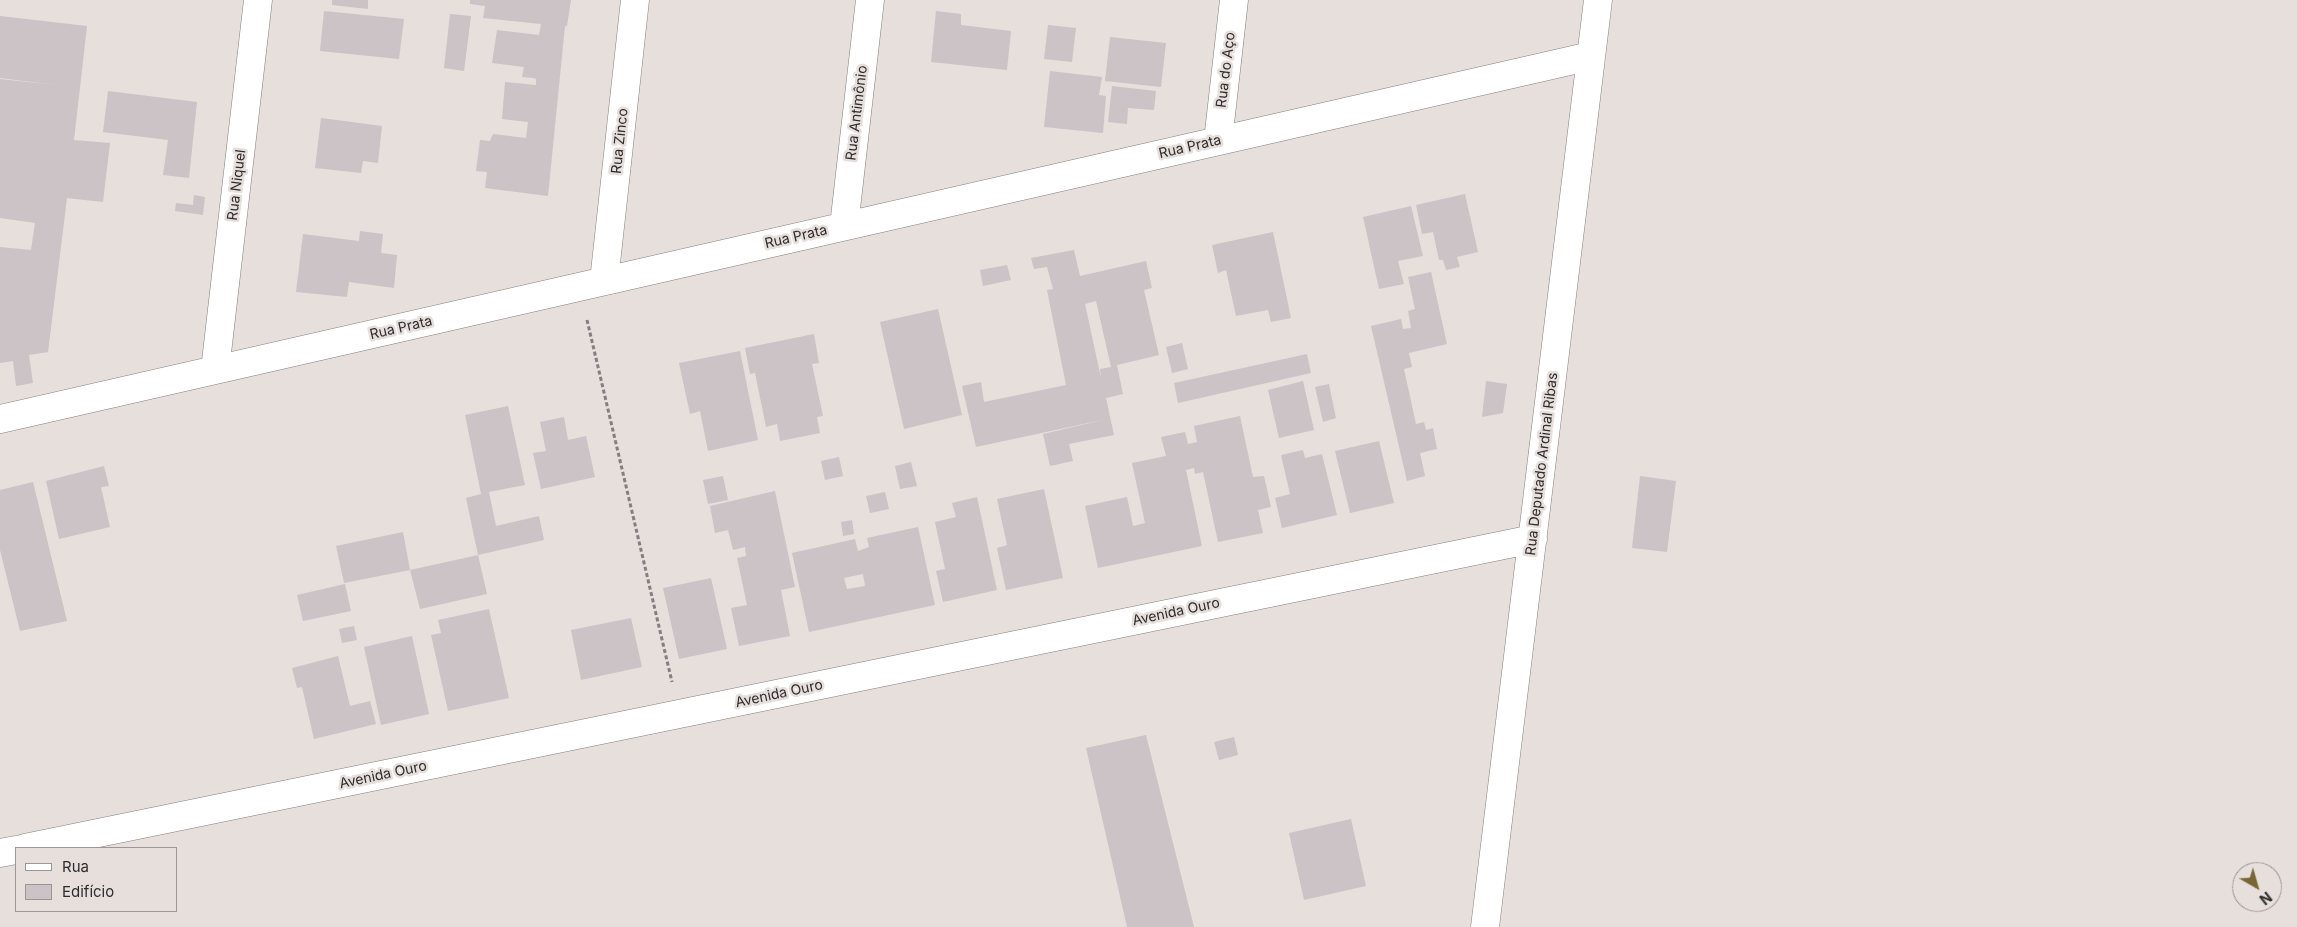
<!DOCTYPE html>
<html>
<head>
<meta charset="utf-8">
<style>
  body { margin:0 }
  #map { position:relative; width:2297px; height:927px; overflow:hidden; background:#e6dfdb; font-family:Inter,sans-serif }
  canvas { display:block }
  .legend { position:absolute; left:15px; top:847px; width:162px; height:65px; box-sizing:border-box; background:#e6dfdb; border:1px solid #9c9794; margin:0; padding:6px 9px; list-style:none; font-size:15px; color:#2e2c2a }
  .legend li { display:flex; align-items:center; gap:10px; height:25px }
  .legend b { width:25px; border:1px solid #9c9794 }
  .north { position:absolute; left:2232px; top:862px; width:50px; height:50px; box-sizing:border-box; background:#e6dfdb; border:1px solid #9c9794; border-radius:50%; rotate:142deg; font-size:14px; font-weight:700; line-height:20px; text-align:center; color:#2e2c2a }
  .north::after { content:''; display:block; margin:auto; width:18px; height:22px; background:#786634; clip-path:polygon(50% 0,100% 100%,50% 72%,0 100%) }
</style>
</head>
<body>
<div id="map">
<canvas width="2297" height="927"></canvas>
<ul class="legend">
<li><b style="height:6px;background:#fff"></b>Rua</li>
<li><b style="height:14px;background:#cbc3c6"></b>Edifício</li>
</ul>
<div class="north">N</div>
</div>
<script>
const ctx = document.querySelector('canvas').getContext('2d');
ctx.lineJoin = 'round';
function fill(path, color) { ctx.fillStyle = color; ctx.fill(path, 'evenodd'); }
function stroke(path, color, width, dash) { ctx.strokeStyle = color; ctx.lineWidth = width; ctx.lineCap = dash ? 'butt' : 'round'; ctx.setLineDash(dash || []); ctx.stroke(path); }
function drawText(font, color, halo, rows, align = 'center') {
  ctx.font = font + ' Inter,sans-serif'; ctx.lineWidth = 5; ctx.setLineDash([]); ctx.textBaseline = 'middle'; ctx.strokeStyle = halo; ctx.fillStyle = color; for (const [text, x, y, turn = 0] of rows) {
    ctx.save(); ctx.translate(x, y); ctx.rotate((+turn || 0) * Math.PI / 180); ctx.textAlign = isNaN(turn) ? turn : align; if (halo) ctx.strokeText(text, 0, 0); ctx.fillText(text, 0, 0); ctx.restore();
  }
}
const building = new Path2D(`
  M 332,0 L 368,0 L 368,9 L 332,5 Z
  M 470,0 L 571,0 L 567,26 L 565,26 L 548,196 L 485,188 L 487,172 L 476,171 L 480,140 L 490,141 L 493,134 L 526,138 L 528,122 L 502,119 L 505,82 L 536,85 L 536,79 L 533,78 L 535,69 L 533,78 L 522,77 L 524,67 L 492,63 L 497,30 L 539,35 L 541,24 L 483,18 L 485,6 L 470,4 Z
  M 324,11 L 404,19 L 399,59 L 320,51 Z
  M 936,11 L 961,14 L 961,25 L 1011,31 L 1007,70 L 931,62 Z
  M 450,14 L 471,16 L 464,71 L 444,68 Z
  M 0,16 L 87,26 L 74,140 L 110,143 L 103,202 L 67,198 L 48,352 L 29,355 L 33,383 L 16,386 L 13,361 L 0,363 L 0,247 L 31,250 L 35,223 L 0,218 L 0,79 L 56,85 L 0,78 Z
  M 1048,25 L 1076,28 L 1072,62 L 1044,59 Z
  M 1110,37 L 1166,43 L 1161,87 L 1105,81 Z
  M 1050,71 L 1102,77 L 1099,95 L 1106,96 L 1103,133 L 1044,127 Z
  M 1112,86 L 1156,91 L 1154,110 L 1128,108 L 1127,124 L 1108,122 Z
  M 108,91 L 197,102 L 189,178 L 163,175 L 168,140 L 103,132 Z
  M 321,118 L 382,126 L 378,163 L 363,161 L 361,173 L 315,168 Z
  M 1465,194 L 1478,252 L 1457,257 L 1460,267 L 1446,270 L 1443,260 L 1439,260 L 1433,232 L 1422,234 L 1416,205 Z
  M 194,195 L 205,197 L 203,215 L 175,211 L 176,203 L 193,205 Z
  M 1411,206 L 1423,256 L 1398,261 L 1404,284 L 1379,289 L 1363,217 Z
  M 360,231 L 383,234 L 381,253 L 397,255 L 394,288 L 349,282 L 347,297 L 296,292 L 303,234 L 359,241 Z
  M 1273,232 L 1291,318 L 1271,322 L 1268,310 L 1236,316 L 1226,270 L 1218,273 L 1212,245 Z
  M 1074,250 L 1080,276 L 1146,261 L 1152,288 L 1144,290 L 1159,355 L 1117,365 L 1123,394 L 1106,398 L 1114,435 L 1069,444 L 1073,461 L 1050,466 L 1043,434 L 1107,419 L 976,447 L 962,386 L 981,382 L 984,402 L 1066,385 L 1047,290 L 1053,289 L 1047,267 L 1034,269 L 1031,258 ZM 1096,301 L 1111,367 L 1100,369 L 1101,378 L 1085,304 Z
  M 1007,265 L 1011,280 L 983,286 L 980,270 Z
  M 1431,272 L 1447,344 L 1409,353 L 1412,367 L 1404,369 L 1416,424 L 1424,422 L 1426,430 L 1433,428 L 1437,449 L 1420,453 L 1425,476 L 1407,481 L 1371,326 L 1401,319 L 1403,329 L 1411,328 L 1408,311 L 1415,309 L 1408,277 Z
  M 938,309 L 962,415 L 904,429 L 880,322 Z
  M 814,334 L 819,363 L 812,364 L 823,416 L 817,417 L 820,433 L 780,441 L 777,424 L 766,427 L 755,373 L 750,374 L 745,348 Z
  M 1182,343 L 1188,369 L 1172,373 L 1166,347 Z
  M 740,351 L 758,440 L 708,451 L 700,411 L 690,414 L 679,363 Z
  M 1307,354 L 1311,373 L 1178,403 L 1174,383 Z
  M 1303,381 L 1314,430 L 1279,438 L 1268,390 Z
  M 1486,381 L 1507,384 L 1503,413 L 1482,417 Z
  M 1329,384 L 1336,418 L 1323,422 L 1315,387 Z
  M 508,406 L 525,485 L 489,492 L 496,526 L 539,516 L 544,540 L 478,555 L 466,498 L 481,494 L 465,415 Z
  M 1240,416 L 1253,477 L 1264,476 L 1271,507 L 1258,510 L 1263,533 L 1218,542 L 1203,472 L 1195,474 L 1194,468 L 1186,470 L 1202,546 L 1098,568 L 1085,506 L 1127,497 L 1133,526 L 1145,523 L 1132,463 L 1166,456 L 1161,437 L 1185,432 L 1188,444 L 1197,442 L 1194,426 Z
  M 564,417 L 568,440 L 586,436 L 595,477 L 541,489 L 533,453 L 546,451 L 540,422 Z
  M 1379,441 L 1394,503 L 1350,513 L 1335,451 Z
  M 1303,450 L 1305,458 L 1322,454 L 1337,515 L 1282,528 L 1275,498 L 1290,494 L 1281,455 Z
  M 839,457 L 843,476 L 825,480 L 821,461 Z
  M 911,462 L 917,486 L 900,489 L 895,466 Z
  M 104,466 L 109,486 L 101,487 L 110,527 L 59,539 L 46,481 Z
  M 723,476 L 728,500 L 708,504 L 703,480 Z
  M 1640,476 L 1676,481 L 1667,552 L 1632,548 Z
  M 33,482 L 67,621 L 20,631 L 0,550 L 0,490 Z
  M 1044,489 L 1063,578 L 1006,590 L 997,548 L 1007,545 L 997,499 Z
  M 775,491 L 795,587 L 781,590 L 790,636 L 739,646 L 731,608 L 747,605 L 737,558 L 746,556 L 745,547 L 733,550 L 728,530 L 715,533 L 710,506 Z
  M 885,492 L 889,509 L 870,513 L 866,496 Z
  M 977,497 L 997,590 L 943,602 L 936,571 L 945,569 L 935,522 L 956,517 L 952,503 Z
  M 852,520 L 854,534 L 843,536 L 841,522 Z
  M 918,527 L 935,605 L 809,632 L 792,553 L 855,539 L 858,551 L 869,547 L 867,538 ZM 863,574 L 865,586 L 847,589 L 844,578 Z
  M 403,532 L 410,570 L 344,583 L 336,546 Z
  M 478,555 L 487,594 L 420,609 L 410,570 Z
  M 711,578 L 727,649 L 679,659 L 663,588 Z
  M 345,584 L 351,611 L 303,621 L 297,595 Z
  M 489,609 L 509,698 L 448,711 L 431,635 L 441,633 L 438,620 Z
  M 631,618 L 642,667 L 581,680 L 571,630 Z
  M 354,626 L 357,640 L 342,643 L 339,629 Z
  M 412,636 L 429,714 L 381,725 L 364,647 Z
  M 338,656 L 350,706 L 370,701 L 376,724 L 314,739 L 302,687 L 297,688 L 292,668 Z
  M 1146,735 L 1194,927 L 1127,927 L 1086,748 Z
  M 1234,737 L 1238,755 L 1219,760 L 1214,742 Z
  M 1351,819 L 1366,886 L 1304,900 L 1289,833 Z`);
const path = new Path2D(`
  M 587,320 L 672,682`);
const minor = new Path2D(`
  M 1218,141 L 1234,0
  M 844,226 L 870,0
  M 604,281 L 635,0
  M 215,370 L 258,0
  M 0,419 L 1591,56
  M 25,848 L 1533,539
  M 0,853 L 16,850
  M 1485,927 L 1598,0`);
const streetNames = [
  ["Rua do Aço",1226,70,-83],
  ["Rua Antimônio",857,113,-83],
  ["Rua Zinco",620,141,-84],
  ["Rua Prata",1190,147,-13],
  ["Rua Niquel",237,185,-83],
  ["Rua Prata",796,237,-13],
  ["Rua Prata",401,328,-13],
  ["Rua Deputado Ardinal Ribas",1542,464,-83],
  ["Avenida Ouro",1176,612,-12],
  ["Avenida Ouro",779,694,-12],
  ["Avenida Ouro",383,775,-12]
];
fill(building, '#cbc3c6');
stroke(minor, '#857f7b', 29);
stroke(path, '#847f7d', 3, [4, 2.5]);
stroke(minor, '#fff', 28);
drawText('14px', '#2e2c2a', '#e6dfdb', streetNames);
</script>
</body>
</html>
